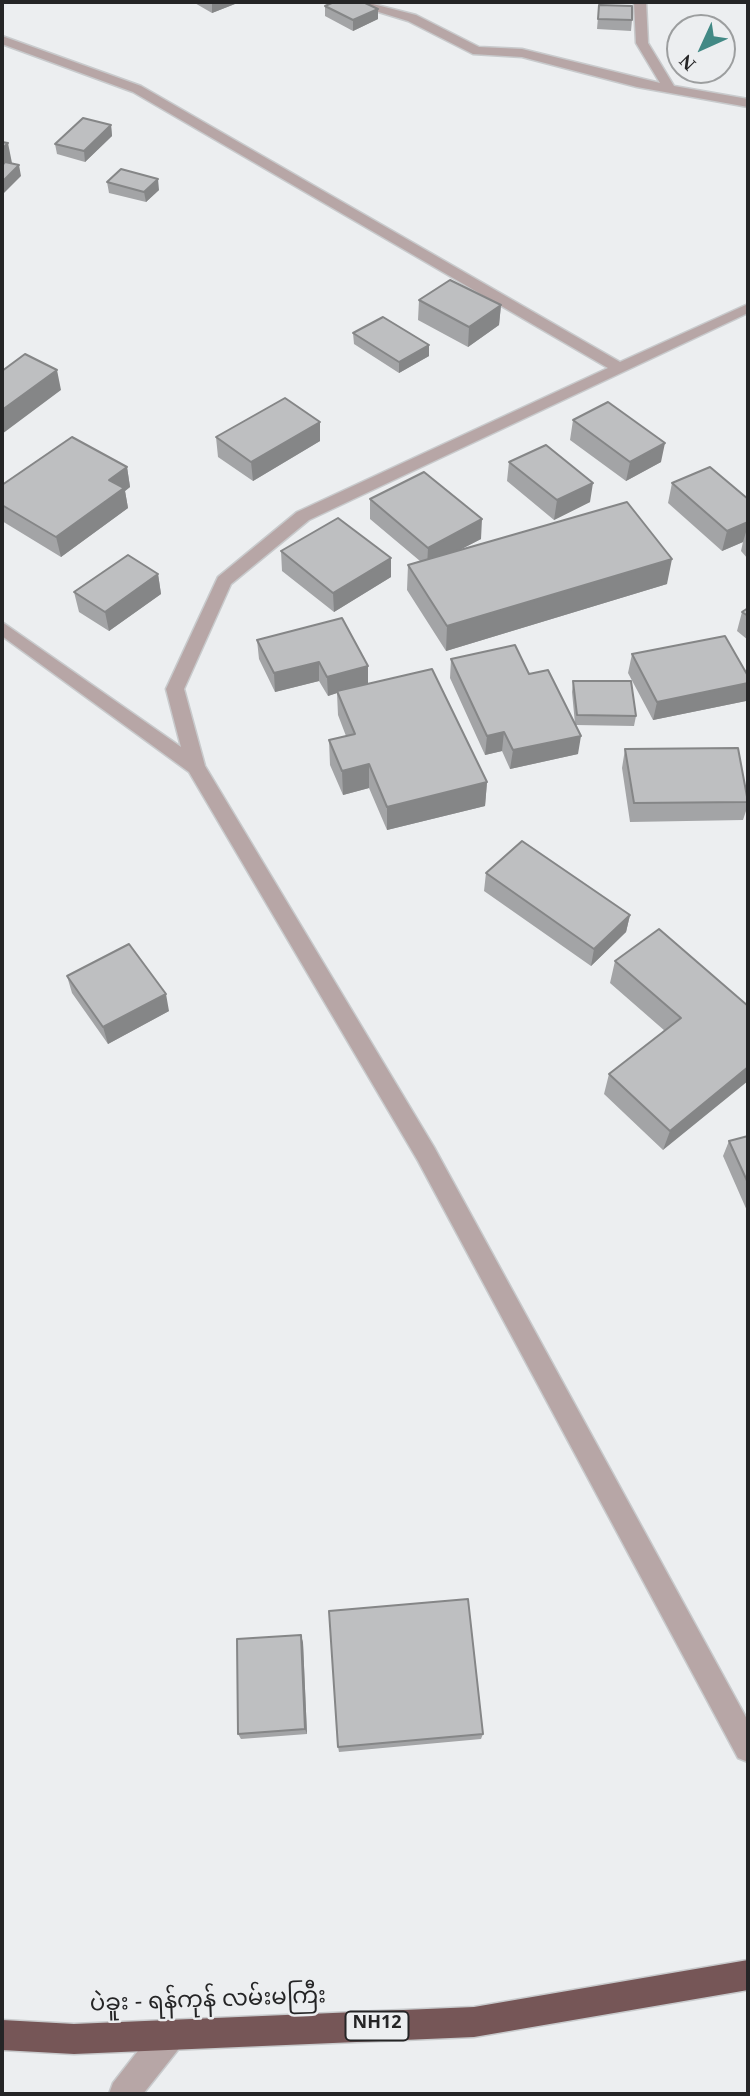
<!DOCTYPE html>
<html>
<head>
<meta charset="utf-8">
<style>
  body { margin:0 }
  #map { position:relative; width:750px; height:2096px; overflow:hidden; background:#eceef0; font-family:Georgia,serif }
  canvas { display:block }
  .frame { position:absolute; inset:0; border:4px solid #252526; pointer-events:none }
  .north { position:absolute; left:666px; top:14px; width:70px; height:70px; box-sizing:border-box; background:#eceef0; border:2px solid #9c9e9f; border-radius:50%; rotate:225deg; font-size:19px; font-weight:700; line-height:28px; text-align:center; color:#252526 }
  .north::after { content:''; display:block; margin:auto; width:24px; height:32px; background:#428985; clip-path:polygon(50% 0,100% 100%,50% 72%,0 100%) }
</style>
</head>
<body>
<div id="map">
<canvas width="750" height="2096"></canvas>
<div class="frame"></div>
<div class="north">N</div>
</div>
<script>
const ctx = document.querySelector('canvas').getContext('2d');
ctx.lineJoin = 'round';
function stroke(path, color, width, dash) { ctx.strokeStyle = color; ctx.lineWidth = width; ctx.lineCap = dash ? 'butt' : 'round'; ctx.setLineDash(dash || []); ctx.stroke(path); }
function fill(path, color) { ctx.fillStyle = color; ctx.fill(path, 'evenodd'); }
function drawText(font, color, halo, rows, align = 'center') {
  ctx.font = font + ' Georgia,"Noto Sans Myanmar",serif'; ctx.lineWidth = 5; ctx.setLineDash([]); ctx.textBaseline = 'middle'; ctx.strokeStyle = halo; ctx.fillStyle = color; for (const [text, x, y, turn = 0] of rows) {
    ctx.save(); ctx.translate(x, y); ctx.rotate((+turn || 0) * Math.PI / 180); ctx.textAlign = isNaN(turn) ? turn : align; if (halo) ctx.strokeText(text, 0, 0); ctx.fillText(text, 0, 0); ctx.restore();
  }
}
const minor = new Path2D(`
  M 346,2 L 365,2 L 416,15 L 479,47 L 522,49 L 660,83 L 636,43 L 634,2 L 646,2 L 648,43 L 674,86 L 748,99 L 748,107 L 637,87 L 522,57 L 473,54 L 408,21 Z
  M 2,36 L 141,86 L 620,362 L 748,304 L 748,313 L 309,520 L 231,584 L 184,689 L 205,766 L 434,1147 L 748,1721 L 748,1762 L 738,1758 L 418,1161 L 189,772 L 2,636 L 2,622 L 181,747 L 166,689 L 218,577 L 297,512 L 608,368 L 133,92 L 2,44 Z
  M 170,2020 L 181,2024 L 185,2035 L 181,2046 L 143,2094 L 109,2094 L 113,2083 L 159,2024 Z`);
const highway = new Path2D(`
  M 748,1960 L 748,1990 L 474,2037 L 74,2054 L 2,2050 L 2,2020 L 74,2024 L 474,2007 Z`);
const wall = new Path2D(`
  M 193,2 L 240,2 L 212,13 Z
  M 599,5 L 632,20 L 631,31 L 597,29 Z
  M 325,6 L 378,19 L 353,31 L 325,16 Z
  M 111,125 L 112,136 L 85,162 L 57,154 L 55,144 Z
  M 107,182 L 159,190 L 146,202 L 109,193 Z
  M 419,300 L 501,305 L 499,325 L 468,347 L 418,320 Z
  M 353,333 L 429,345 L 429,356 L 399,373 L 354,344 Z
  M 573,420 L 661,462 L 626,481 L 570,440 Z
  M 216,437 L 320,441 L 253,481 L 218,457 Z
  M 509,462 L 590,502 L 554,520 L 507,481 Z
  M 127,467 L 130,487 L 125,491 L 128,508 L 61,557 L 2,521 L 2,485 Z
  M 672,483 L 748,499 L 748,559 L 741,551 L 743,542 L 722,551 L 668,503 Z
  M 370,499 L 481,539 L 459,550 L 667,584 L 446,651 L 407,590 L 408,565 L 420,561 L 370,519 Z
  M 281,551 L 391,577 L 334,612 L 282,571 Z
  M 158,574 L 161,594 L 109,631 L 79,612 L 74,592 Z
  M 748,608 L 748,640 L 737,631 L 742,612 Z
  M 257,640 L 368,666 L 368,684 L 487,782 L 485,806 L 387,830 L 369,788 L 343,795 L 330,765 L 329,740 L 346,736 L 338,715 L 337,693 L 328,696 L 319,681 L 275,692 L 259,659 Z
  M 632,654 L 746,701 L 653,720 L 628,673 Z
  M 451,659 L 529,674 L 575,724 L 572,692 L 573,681 L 636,716 L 634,726 L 576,725 L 578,754 L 510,769 L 502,751 L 485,755 L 450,678 Z
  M 625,749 L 748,798 L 748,805 L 743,820 L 630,822 L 622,768 Z
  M 486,873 L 630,915 L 626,932 L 591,966 L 484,891 Z
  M 615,961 L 748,1006 L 663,1150 L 604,1094 L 609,1074 L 665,1031 L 610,983 Z
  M 67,976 L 169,1011 L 108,1044 L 72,993 Z
  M 748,1136 L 748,1213 L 723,1156 L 729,1141 Z
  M 301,1635 L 303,1643 L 307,1734 L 241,1739 L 238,1734 Z
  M 483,1734 L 481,1739 L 339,1752 L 338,1747 Z`);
const shadedWall = new Path2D(`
  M 212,2 L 240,2 L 212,13 Z
  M 378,9 L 378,19 L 353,31 L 353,20 Z
  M 111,125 L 112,136 L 85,162 L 84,151 Z
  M 8,143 L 12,163 L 2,174 L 2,149 Z
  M 19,165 L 21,176 L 2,195 L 2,182 Z
  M 158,179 L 159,190 L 146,202 L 144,192 Z
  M 501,305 L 499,325 L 468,347 L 469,327 Z
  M 429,345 L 429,356 L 399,373 L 399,362 Z
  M 57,370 L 61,390 L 2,434 L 2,410 Z
  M 320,422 L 320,441 L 253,481 L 251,462 Z
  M 665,443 L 661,462 L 626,481 L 630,462 Z
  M 127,467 L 130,487 L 125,491 L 128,508 L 61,557 L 56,537 L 109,480 Z
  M 593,483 L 590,502 L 554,520 L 557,500 Z
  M 482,519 L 481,539 L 427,567 L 428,548 Z
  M 748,522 L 748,534 L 746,532 L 743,542 L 722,551 L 727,531 Z
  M 391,558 L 391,577 L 334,612 L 333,593 Z
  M 672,559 L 667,584 L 446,651 L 447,626 Z
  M 158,574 L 161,594 L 109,631 L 105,612 Z
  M 319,662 L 319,681 L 275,692 L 274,673 Z
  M 368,666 L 368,685 L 337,691 L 337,693 L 328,696 L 327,677 Z
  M 748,683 L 748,693 L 746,701 L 653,720 L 657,702 Z
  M 504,732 L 502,751 L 485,755 L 487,736 Z
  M 581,736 L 578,754 L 510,769 L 513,750 Z
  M 369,764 L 369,788 L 343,795 L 342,771 Z
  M 487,782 L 485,806 L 387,830 L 387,807 Z
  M 630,915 L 626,932 L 591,966 L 594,949 Z
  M 166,994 L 169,1011 L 108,1044 L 103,1027 Z
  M 748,1067 L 748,1081 L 663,1150 L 670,1131 Z
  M 301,1635 L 303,1643 L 307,1734 L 305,1729 Z`);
const building = new Path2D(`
  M 334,2 L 363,2 L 378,9 L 353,20 L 325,6 Z
  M 599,5 L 632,6 L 632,20 L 598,19 Z
  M 83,118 L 111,125 L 84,151 L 55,144 Z
  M 2,142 L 8,143 L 2,149 Z
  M 5,162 L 19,165 L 2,182 L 2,166 Z
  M 121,169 L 158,179 L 144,192 L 107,182 Z
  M 450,280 L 501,305 L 469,327 L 419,300 Z
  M 383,317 L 429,345 L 399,362 L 353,333 Z
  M 25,354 L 57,370 L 2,410 L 2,371 Z
  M 285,398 L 320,422 L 251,462 L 216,437 Z
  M 608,402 L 665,443 L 630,462 L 573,420 Z
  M 72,437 L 127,467 L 109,480 L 124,488 L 56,537 L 2,505 L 2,485 Z
  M 546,445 L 593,483 L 557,500 L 509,462 Z
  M 710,467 L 748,499 L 748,522 L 727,531 L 672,483 Z
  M 424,472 L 482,519 L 428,548 L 370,499 Z
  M 627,502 L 672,559 L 447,626 L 408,565 Z
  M 338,518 L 391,558 L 333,593 L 281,551 Z
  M 128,555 L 158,574 L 105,612 L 74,592 Z
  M 748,608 L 748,616 L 742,612 Z
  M 342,618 L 368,666 L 327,677 L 319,662 L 274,673 L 257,640 Z
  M 725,636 L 748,676 L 748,683 L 657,702 L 632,654 Z
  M 515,645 L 529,674 L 548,670 L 581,736 L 513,750 L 504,732 L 487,736 L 451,659 Z
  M 432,669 L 487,782 L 387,807 L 369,764 L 342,771 L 329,740 L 355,734 L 337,691 Z
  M 573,681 L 631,681 L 636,716 L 577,715 Z
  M 738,748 L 748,802 L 634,803 L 625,749 Z
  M 522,841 L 630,915 L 594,949 L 486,873 Z
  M 659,929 L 748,1006 L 748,1067 L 670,1131 L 609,1074 L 681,1018 L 615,961 Z
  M 129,944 L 166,994 L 103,1027 L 67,976 Z
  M 748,1136 L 748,1183 L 729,1141 Z
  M 468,1599 L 483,1734 L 338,1747 L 329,1611 Z
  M 301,1635 L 305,1729 L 238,1734 L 237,1639 Z`);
const shields = [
  [377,2026,63]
];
const shieldNames = [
  ["NH12",377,2026]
];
const nearStreetnames = [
  ["ပဲခူး - ရန်ကုန် လမ်းမကြီး",208,2004,-2]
];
stroke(minor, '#c8cacc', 3);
stroke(highway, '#c8cacc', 3);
fill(minor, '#b7a6a6');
fill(highway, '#765657');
fill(wall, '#a3a4a6');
fill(shadedWall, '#858687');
fill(building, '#bebfc1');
stroke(building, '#858687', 2);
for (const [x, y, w] of shields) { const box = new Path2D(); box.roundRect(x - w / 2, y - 14.5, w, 29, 5); ctx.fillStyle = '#eceef0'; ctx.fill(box); stroke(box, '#252526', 2); }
drawText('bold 18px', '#252526', null, shieldNames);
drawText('23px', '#252526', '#eceef0', nearStreetnames);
</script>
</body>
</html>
